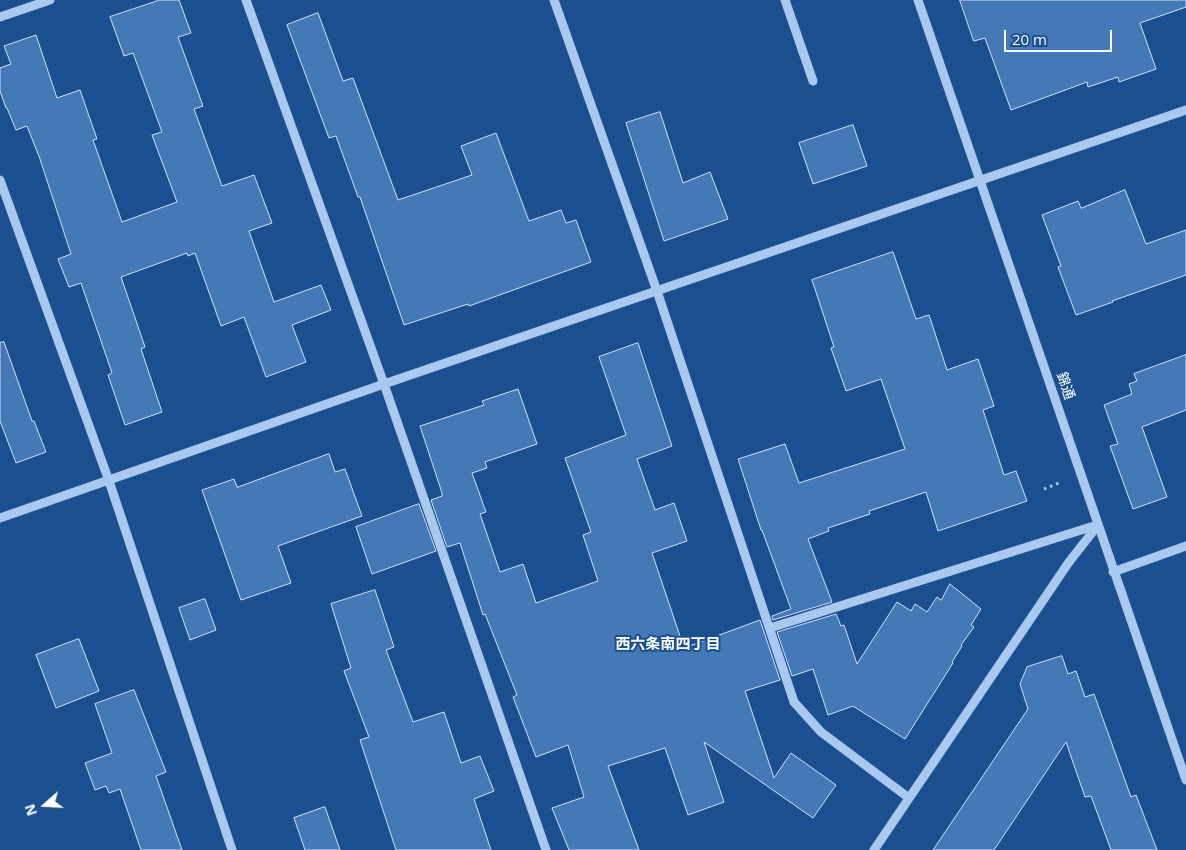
<!DOCTYPE html>
<html>
<head>
<meta charset="utf-8">
<style>
  body { margin:0 }
  #map { position:relative; width:1186px; height:850px; overflow:hidden; background:#1b4f8f; font-family:"Open Sans",sans-serif }
  canvas { display:block }
  .north { position:absolute; left:20px; top:780px; width:50px; height:50px; -webkit-text-stroke:4px #1b4f8f; paint-order:stroke; rotate:251deg; font-size:14px; font-weight:700; line-height:20px; text-align:center; color:#fff }
  .north::after { content:''; display:block; margin:auto; width:18px; height:22px; background:#fff; clip-path:polygon(50% 0,100% 100%,50% 72%,0 100%) }
  .scale { position:absolute; left:1004px; top:30px; width:108px; height:22px; box-sizing:border-box; border:2px solid #fff; border-top:0; padding-left:6px; font-size:15px; line-height:18px; white-space:nowrap; color:#fff; -webkit-text-stroke:4px #1b4f8f; paint-order:stroke }
</style>
</head>
<body>
<div id="map">
<canvas width="1186" height="850"></canvas>
<div class="north">N</div>
<div class="scale">20 m</div>
</div>
<script>
const ctx = document.querySelector('canvas').getContext('2d');
ctx.lineJoin = 'round';
function fill(path, color) { ctx.fillStyle = color; ctx.fill(path, 'evenodd'); }
function stroke(path, color, width, dash) { ctx.strokeStyle = color; ctx.lineWidth = width; ctx.lineCap = dash ? 'butt' : 'round'; ctx.setLineDash(dash || []); ctx.stroke(path); }
function drawText(font, color, halo, rows, align = 'center') {
  ctx.font = font + ' "Open Sans","Noto Sans JP",sans-serif'; ctx.lineWidth = 4; ctx.setLineDash([]); ctx.textBaseline = 'middle'; ctx.strokeStyle = halo; ctx.fillStyle = color; for (const [text, x, y, turn = 0] of rows) {
    ctx.save(); ctx.translate(x, y); ctx.rotate((+turn || 0) * Math.PI / 180); ctx.textAlign = isNaN(turn) ? turn : align; if (halo) ctx.strokeText(text, 0, 0); ctx.fillText(text, 0, 0); ctx.restore();
  }
}
const building = new Path2D(`
  M 160,0 L 179,0 L 191,33 L 178,37 L 203,106 L 194,109 L 222,186 L 254,175 L 272,223 L 249,231 L 274,302 L 321,285 L 331,310 L 292,325 L 306,362 L 266,377 L 244,317 L 221,326 L 195,253 L 188,256 L 187,253 L 121,277 L 145,347 L 141,349 L 162,412 L 125,425 L 108,375 L 112,373 L 81,283 L 69,287 L 58,259 L 71,254 L 40,159 L 27,126 L 16,130 L 7,108 L 6,108 L 0,91 L 0,68 L 11,64 L 4,46 L 36,35 L 57,98 L 80,90 L 97,139 L 93,140 L 122,222 L 177,202 L 152,135 L 162,132 L 133,53 L 124,56 L 110,17 Z
  M 960,0 L 1186,0 L 1186,7 L 1140,23 L 1156,69 L 1119,82 L 1118,77 L 1088,87 L 1087,82 L 1011,110 L 985,38 L 974,41 Z
  M 318,13 L 343,81 L 353,78 L 398,200 L 472,175 L 461,146 L 496,133 L 529,221 L 561,210 L 566,223 L 576,220 L 591,262 L 469,306 L 468,304 L 404,325 L 360,197 L 358,197 L 336,136 L 329,138 L 287,25 Z
  M 660,112 L 683,183 L 710,172 L 728,219 L 664,241 L 626,123 Z
  M 853,125 L 867,166 L 813,184 L 799,143 Z
  M 1125,190 L 1146,244 L 1186,230 L 1186,275 L 1112,301 L 1113,302 L 1076,315 L 1058,267 L 1061,266 L 1042,215 L 1078,201 L 1081,208 Z
  M 893,252 L 916,319 L 929,315 L 947,370 L 978,359 L 994,406 L 983,410 L 1004,475 L 1016,471 L 1027,501 L 938,531 L 926,492 L 869,511 L 870,514 L 828,528 L 829,531 L 808,539 L 832,602 L 773,620 L 772,616 L 791,609 L 762,530 L 761,530 L 738,459 L 785,444 L 799,483 L 905,449 L 881,379 L 846,391 L 831,348 L 834,347 L 812,280 Z
  M 4,342 L 32,421 L 34,421 L 46,452 L 16,463 L 0,421 L 0,343 Z
  M 638,343 L 672,446 L 637,459 L 655,510 L 674,503 L 687,541 L 652,553 L 684,648 L 760,620 L 780,680 L 745,691 L 774,778 L 791,753 L 836,785 L 813,818 L 704,742 L 724,802 L 688,815 L 665,748 L 608,766 L 639,850 L 569,850 L 552,808 L 584,797 L 568,745 L 536,757 L 513,697 L 517,695 L 485,614 L 483,615 L 460,543 L 447,547 L 431,500 L 442,496 L 442,493 L 420,426 L 484,405 L 482,401 L 518,389 L 537,444 L 485,462 L 487,468 L 472,473 L 486,512 L 480,514 L 500,572 L 523,564 L 536,603 L 598,581 L 583,535 L 591,532 L 565,458 L 626,435 L 599,357 Z
  M 1186,355 L 1186,410 L 1142,427 L 1167,497 L 1133,509 L 1110,446 L 1118,444 L 1104,405 L 1132,394 L 1129,384 L 1137,381 L 1134,374 Z
  M 329,454 L 335,472 L 345,469 L 362,516 L 278,546 L 291,583 L 241,600 L 202,490 L 234,479 L 237,487 Z
  M 419,504 L 436,551 L 372,574 L 356,527 Z
  M 950,584 L 981,609 L 971,625 L 974,627 L 961,645 L 962,646 L 952,662 L 953,663 L 905,739 L 853,706 L 828,715 L 813,669 L 792,676 L 777,632 L 836,614 L 841,626 L 844,625 L 857,664 L 897,602 L 911,611 L 915,604 L 927,612 L 937,597 L 941,600 Z
  M 375,590 L 394,647 L 386,650 L 413,722 L 444,712 L 461,763 L 480,756 L 494,791 L 474,799 L 491,850 L 396,850 L 360,740 L 369,737 L 344,671 L 351,668 L 331,604 Z
  M 205,599 L 216,630 L 190,640 L 179,608 Z
  M 79,639 L 99,691 L 56,708 L 36,655 Z
  M 1062,656 L 1068,674 L 1076,671 L 1085,697 L 1094,694 L 1131,797 L 1136,795 L 1157,850 L 1111,850 L 1091,796 L 1085,797 L 1066,742 L 994,850 L 933,850 L 1028,709 L 1020,684 L 1027,667 Z
  M 134,690 L 166,772 L 156,776 L 182,850 L 141,850 L 120,789 L 109,793 L 106,786 L 95,790 L 85,763 L 112,753 L 95,704 Z
  M 325,807 L 340,850 L 305,850 L 294,818 Z`);
const path = new Path2D(`
  M 1044,489 L 1059,483`);
const minor = new Path2D(`
  M 246,0 L 384,384 L 546,850
  M 554,0 L 657,291 L 794,702 L 821,732 L 909,798
  M 785,0 L 813,81
  M 918,0 L 1186,780
  M 0,17 L 50,0
  M 0,180 L 109,481 L 232,850
  M 0,518 L 384,384 L 1186,110
  M 1113,572 L 1186,546
  M 770,628 L 1097,525
  M 874,850 L 1069,562 L 1098,525`);
const streetNames = [
  ["錦通",1065,386,71]
];
const neighbourhoodNames = [
  ["西六条南四丁目",668,645]
];
fill(building, '#4478b7');
stroke(building, '#cfe3fa', 1);
stroke(path, '#a9c9ee', 3, [2.5, 4]);
stroke(minor, '#a9c9ee', 9);
drawText('14px', '#fff', '#1b4f8f', streetNames);
drawText('bold 15px', '#fff', '#1b4f8f', neighbourhoodNames);
</script>
</body>
</html>
